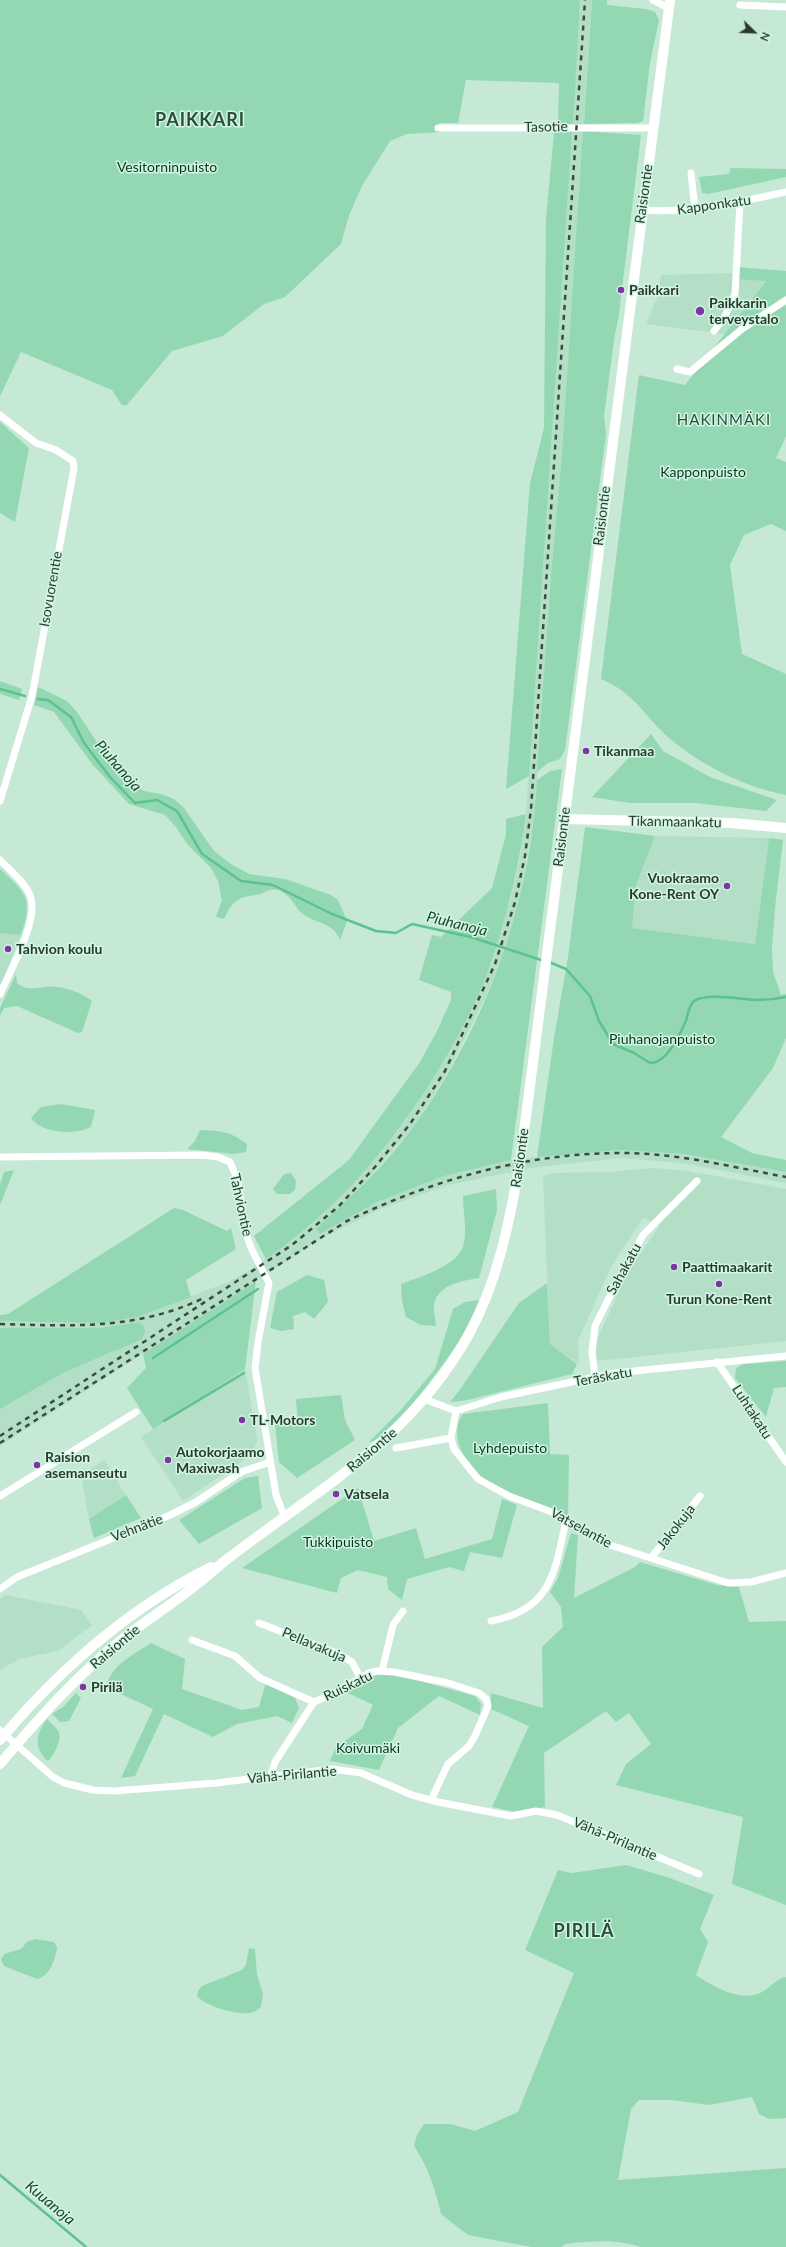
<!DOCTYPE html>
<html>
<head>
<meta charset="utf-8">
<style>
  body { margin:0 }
  #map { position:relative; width:786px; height:2247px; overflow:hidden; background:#c5e9d4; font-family:Lato,sans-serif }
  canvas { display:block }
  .north { position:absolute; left:734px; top:12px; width:40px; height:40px; -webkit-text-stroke:3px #d1f6e1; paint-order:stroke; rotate:113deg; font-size:11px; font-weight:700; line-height:16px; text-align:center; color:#2b3931 }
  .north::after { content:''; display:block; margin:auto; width:14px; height:18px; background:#2b3931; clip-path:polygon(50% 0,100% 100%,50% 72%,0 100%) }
</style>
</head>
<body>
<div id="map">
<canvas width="786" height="2247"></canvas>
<div class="north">N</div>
</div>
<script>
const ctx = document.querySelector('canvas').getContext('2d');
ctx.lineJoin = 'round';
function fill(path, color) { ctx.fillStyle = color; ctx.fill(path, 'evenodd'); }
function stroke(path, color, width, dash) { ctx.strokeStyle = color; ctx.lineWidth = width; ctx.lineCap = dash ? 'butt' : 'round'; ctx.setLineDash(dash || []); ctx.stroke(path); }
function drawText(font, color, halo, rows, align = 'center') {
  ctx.font = font + ' Lato,sans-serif'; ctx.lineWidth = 3; ctx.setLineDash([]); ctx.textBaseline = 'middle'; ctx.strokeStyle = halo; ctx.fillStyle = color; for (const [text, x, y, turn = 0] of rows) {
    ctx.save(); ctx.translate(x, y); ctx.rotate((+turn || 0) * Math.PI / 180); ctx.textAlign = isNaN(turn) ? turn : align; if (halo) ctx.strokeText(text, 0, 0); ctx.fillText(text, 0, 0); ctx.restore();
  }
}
const built = new Path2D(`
  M 580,0 L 592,0 L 562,453 L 551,576 L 535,811 L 519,903 L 498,968 L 484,1000 L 448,1072 L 414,1126 L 320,1234 L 377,1202 L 444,1176 L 511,1160 L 537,1157 L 620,1150 L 684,1154 L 786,1172 L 786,1183 L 683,1163 L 621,1158 L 537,1167 L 448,1185 L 380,1209 L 322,1238 L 0,1446 L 0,1409 L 61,1374 L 111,1353 L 138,1322 L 100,1328 L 0,1328 L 0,1321 L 102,1323 L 137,1317 L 228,1282 L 250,1270 L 312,1224 L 377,1157 L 405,1122 L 438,1069 L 478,997 L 510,901 L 520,858 L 526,814 Z
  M 737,273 L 736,279 L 766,280 L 725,334 L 646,324 L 657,298 L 661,275 Z
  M 655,836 L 769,838 L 755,944 L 631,928 L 636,885 Z
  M 0,933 L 21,935 L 0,987 Z
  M 653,1168 L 688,1171 L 786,1189 L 786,1341 L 597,1361 L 596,1342 L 627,1274 L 660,1225 L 643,1218 L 612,1265 L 578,1340 L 579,1364 L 550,1344 L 543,1176 L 554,1173 L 609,1172 Z
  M 245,1369 L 257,1439 L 253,1454 L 183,1501 L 141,1437 Z
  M 104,1460 L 126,1495 L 89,1519 L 81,1475 Z
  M 5,1595 L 81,1610 L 92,1625 L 58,1651 L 19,1659 L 0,1670 L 0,1599 Z`);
const green = new Path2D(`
  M 0,0 L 580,0 L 573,124 L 558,125 L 559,83 L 466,80 L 458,123 L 439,123 L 440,132 L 407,134 L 390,141 L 362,186 L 349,215 L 341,244 L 285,297 L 264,304 L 223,336 L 172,351 L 126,406 L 121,404 L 112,390 L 21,352 L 0,396 Z
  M 592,0 L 607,0 L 607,5 L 646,9 L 655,12 L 659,20 L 650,63 L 643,121 L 637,123 L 584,124 Z
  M 572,131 L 529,776 L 506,789 L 530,483 L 544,428 L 546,219 L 554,133 Z
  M 583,131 L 641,135 L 618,321 L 615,333 L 604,416 L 606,434 L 565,750 L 560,759 L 548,763 L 537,772 L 551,576 L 562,453 Z
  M 730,168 L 786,169 L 786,177 L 708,194 L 702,193 L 699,177 L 729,174 Z
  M 737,267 L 786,271 L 786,436 L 776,458 L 786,462 L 786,531 L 771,524 L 744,535 L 730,565 L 742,654 L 786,674 L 786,795 C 744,787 701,765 669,738 C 643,715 636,694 601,679 L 639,375 L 685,385 L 766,281 L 736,279 Z
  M 0,422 L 29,448 L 15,522 L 0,513 Z
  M 0,681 L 22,689 L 19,700 L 0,694 Z
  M 38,687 L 67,701 L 77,712 L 96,741 L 132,784 L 144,791 L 161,794 L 174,799 L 184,808 L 214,851 L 231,864 L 249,874 L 285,879 L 331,895 L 338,900 L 347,921 L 340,940 C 334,923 318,924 304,915 C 296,909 293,899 284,893 C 275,887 269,890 261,894 C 257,895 253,895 249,896 C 235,898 229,907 224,919 L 216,917 L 222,900 L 218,881 L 211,868 L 187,844 L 176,827 L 165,815 L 129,804 L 93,765 L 54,712 L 34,705 Z
  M 651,734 L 663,751 L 710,777 L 777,800 L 766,811 L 695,803 L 630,803 L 592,797 Z
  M 562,769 L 511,1160 L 444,1176 L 377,1202 L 320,1234 L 316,1229 C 351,1197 386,1165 414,1126 C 486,1027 531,902 537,780 L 550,771 Z
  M 526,814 C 520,860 510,903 496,947 C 490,964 485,982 477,998 C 428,1100 360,1194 266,1259 L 254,1236 L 349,1160 L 420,1062 L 437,1031 L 451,1000 L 451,992 L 419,980 L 432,935 L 441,937 L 492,888 L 506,835 L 506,819 Z
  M 585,827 L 655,836 L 636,885 L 632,928 L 755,944 L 769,838 L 783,840 L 775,908 L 772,948 L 773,972 L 781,995 L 786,994 L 786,1038 L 773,1068 L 721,1137 L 752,1153 L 786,1160 L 786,1172 L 684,1154 L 620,1150 L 537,1157 L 554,1038 L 568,957 Z
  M 0,869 C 27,893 33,900 21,935 L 0,933 Z
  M 16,974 L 17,983 C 31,994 42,984 57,987 C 68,988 84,994 92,1001 L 82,1032 L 78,1033 L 17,1006 L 4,1008 L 0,1016 L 0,1008 Z
  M 61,1104 L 95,1110 L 91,1127 C 75,1135 42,1134 31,1118 L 41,1107 Z
  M 200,1130 C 221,1131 230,1131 247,1144 L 246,1152 L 234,1154 L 187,1149 L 195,1141 Z
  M 14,1170 L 0,1205 L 0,1184 L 4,1172 Z
  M 291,1173 L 296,1181 L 295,1190 L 290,1194 L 277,1194 L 273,1189 L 284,1174 Z
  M 496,1189 L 497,1210 L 479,1278 C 462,1281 439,1284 434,1304 C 433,1310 436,1320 436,1326 L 421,1325 L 406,1317 L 402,1301 L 401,1284 C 419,1277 460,1266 464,1243 C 467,1229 463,1211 463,1196 Z
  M 174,1208 L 183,1210 L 227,1231 L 231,1228 L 236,1249 L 186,1280 L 191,1297 L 137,1317 L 102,1323 L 0,1321 L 0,1315 L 8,1314 Z
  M 307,1275 L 324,1280 L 328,1302 L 314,1319 L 305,1312 L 293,1316 L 294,1329 L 281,1331 L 270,1328 L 277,1292 Z
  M 256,1281 L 245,1369 L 153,1429 L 127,1388 L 146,1368 L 143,1354 Z
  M 547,1283 L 550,1344 L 577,1364 L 572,1374 L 468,1400 L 450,1402 L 459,1391 L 519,1303 Z
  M 479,1300 C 473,1314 467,1328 459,1341 C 448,1359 387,1443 369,1442 L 400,1411 L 435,1369 L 453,1309 L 465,1302 Z
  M 138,1322 L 143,1325 L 145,1332 L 142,1339 L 61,1374 L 0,1409 L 0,1328 L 100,1328 Z
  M 786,1361 L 786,1387 L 774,1388 L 766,1417 L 735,1378 L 736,1368 L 744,1364 Z
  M 341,1395 L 345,1420 L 355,1440 L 297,1478 L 279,1462 L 275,1424 L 298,1424 L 296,1399 Z
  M 548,1403 L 550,1454 L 569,1455 L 568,1516 C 542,1505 515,1497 491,1483 C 469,1471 446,1438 463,1414 Z
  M 258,1476 L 262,1508 L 199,1544 L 179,1520 L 245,1478 Z
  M 358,1488 L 374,1541 L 416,1528 L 425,1559 L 492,1539 L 502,1499 L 517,1505 L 502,1558 L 470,1552 L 464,1571 L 449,1567 L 407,1579 L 402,1600 L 388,1589 L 387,1577 L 358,1570 L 341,1578 L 337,1593 L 242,1568 Z
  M 126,1495 L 141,1518 L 94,1538 L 89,1519 Z
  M 571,1533 L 578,1535 L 574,1598 L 635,1567 L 640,1562 L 717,1585 L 739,1587 L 749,1622 L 786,1621 L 786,1905 L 732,1884 L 743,1817 L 616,1785 L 626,1764 L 651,1744 L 629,1713 L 616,1722 L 606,1711 L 544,1753 L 545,1807 L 517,1812 L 492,1807 L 529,1726 L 491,1709 L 491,1693 L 543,1708 L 542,1647 L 563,1627 L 561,1607 L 550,1592 L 558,1578 Z
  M 151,1643 L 185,1659 L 182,1689 L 242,1710 L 259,1707 L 266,1682 L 295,1698 L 299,1708 L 292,1723 L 277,1716 L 237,1724 L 213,1737 L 164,1714 L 135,1776 L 121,1778 L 153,1709 L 106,1687 C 111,1665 133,1655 151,1643 Z
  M 378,1673 L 394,1674 L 475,1696 L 481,1704 L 480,1715 L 439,1696 L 398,1728 L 379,1770 L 330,1761 L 336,1747 L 362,1729 L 373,1705 L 346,1692 L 367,1678 Z
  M 76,1693 L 81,1698 L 69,1721 L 60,1722 L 52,1714 L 63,1707 Z
  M 47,1719 C 50,1723 56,1727 58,1731 C 63,1739 54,1755 48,1761 C 33,1748 36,1734 47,1719 Z
  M 626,1865 L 667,1877 L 714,1895 L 700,1929 L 708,1942 L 696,1975 C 714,1987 741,2003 762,1992 C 771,1987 776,1979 786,1977 L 786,2118 L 769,2119 L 759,2114 L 752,2097 L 709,2105 L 671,2100 L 639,2100 L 631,2109 L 618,2180 L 786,2168 L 786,2247 L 641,2247 C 615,2239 592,2241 565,2244 L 562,2247 L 531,2247 L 468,2235 L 441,2214 C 436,2191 428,2166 414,2146 L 417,2135 L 424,2124 L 451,2124 L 475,2131 L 518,2112 L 574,1973 L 525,1950 L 558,1870 L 572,1873 Z
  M 35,1939 L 54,1942 L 57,1948 C 55,1960 50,1976 37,1979 L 4,1966 L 1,1960 L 4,1954 L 21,1949 L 27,1942 Z
  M 249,1948 L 255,1949 L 257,1975 L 263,1994 L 261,2007 C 259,2008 256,2012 253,2012 C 241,2017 205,2006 197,1996 L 198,1991 L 202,1986 L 242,1970 L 246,1965 Z`);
const stream = new Path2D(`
  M 0,689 L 25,696
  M 38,699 L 48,700 L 71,717 L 84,743 L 110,777 L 135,803 L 157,800 L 177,811 L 202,854 L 241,881 L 273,885 L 332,914 L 376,931 L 396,933 L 412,924 L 421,926 L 471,937 L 544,961
  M 549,962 L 566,969 L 590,996 L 599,1021 L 613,1044 L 634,1053 L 650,1063 C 666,1064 679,1036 685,1023 C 688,1017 688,1006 694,1001 C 706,992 744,1000 758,1000 C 767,1000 777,999 786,997
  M 153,1358 L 258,1289
  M 164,1421 L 244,1373
  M 0,2175 L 86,2247`);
const street = new Path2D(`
  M 653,0 L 669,8
  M 740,5 L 786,7
  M 438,128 L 653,128
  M 691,173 L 695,209
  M 642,210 C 691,214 739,202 786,192
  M 714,331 L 725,316 L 735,294 L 740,202
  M 677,369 L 690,372 L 742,329 L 786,300
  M 0,415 L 36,443 L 56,450 L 73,461 L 74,468 L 32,696 L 0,801
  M 0,860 C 11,871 24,882 30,895 C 40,919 10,971 0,994
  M 0,1157 L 203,1155 L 218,1157 L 230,1162 L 238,1181 L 245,1230 L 251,1248 L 269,1283 L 258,1342 L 255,1368 L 276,1495 L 285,1518
  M 717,1362 L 786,1462
  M 595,1377 L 592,1352 L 595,1326 L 609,1298 L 643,1235 L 697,1181
  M 424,1399 L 456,1411 L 501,1397 L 614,1373 L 786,1356
  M 456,1411 L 451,1438 L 454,1449 L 478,1479 L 509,1496 L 557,1514 L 585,1533 L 607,1544 L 728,1583 L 751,1582 L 786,1573
  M 396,1448 L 451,1438
  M 0,1496 L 136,1412
  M 651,1558 L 700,1496
  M 0,1589 L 17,1577 L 168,1516 L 196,1502 L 241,1472 L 270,1462
  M 491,1621 C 552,1610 555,1571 566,1520
  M 259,1623 L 337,1653 L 352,1662 L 360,1677
  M 192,1640 L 235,1656 L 260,1678 L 314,1702
  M 382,1671 L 393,1625 L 403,1611
  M 0,1730 L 53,1777 L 64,1783 L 93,1790 L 114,1791 L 216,1783 L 332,1769 L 361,1773 L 412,1795 L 438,1802 L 511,1816 L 536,1811 L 557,1815 L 699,1874
  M 271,1775 L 275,1762 L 314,1702 L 328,1696 L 369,1673 L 378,1671 L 394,1672 L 448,1683 L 479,1693 L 486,1699 L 488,1706 L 475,1736 L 469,1746 L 448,1764 L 431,1800`);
const secondary = new Path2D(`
  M 564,819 L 731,823 L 786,828
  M 0,1740 C 59,1670 129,1608 211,1567
  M 0,1764 C 38,1719 78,1674 124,1638 C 148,1619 174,1603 197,1584 C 207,1577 216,1568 226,1560 C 318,1489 408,1442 468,1336 C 498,1282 509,1223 520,1163 L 670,0`);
const rail = new Path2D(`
  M 0,1324 C 73,1326 136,1330 204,1298
  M 0,1436 L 292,1245 L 339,1206 L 375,1167 L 410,1124 L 445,1071 L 495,964 L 515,902 L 525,856 L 531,809 L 585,0
  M 0,1443 L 347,1221 C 432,1180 526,1153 621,1153 C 677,1153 732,1167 786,1177`);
const markers = [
  [621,290,4,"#7c34a7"],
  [700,311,5,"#7c34a7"],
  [586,751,4,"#7c34a7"],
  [727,886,4,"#7c34a7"],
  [8,949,4,"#7c34a7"],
  [674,1267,4,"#7c34a7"],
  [719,1284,4,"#7c34a7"],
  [242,1420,4,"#7c34a7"],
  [168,1460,4,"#7c34a7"],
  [37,1465,4,"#7c34a7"],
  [336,1494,4,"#7c34a7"],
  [83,1687,4,"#7c34a7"]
];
const streetNames = [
  ["Tasotie",546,127,-1],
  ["Raisiontie",644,194,-82],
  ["Kapponkatu",714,205,-8],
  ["Raisiontie",602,516,-83],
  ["Isovuorentie",51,589,-80],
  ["Tikanmaankatu",675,822,1],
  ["Raisiontie",562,837,-83],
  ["Raisiontie",520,1158,-82],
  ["Tahviontie",241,1205,78],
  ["Sahakatu",624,1269,-61],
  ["Teräskatu",603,1377,-10],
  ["Luhtakatu",752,1412,57],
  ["Raisiontie",372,1450,-40],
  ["Jakokuja",676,1527,-52],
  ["Vehnätie",137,1528,-21],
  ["Vatselantie",581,1528,29],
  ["Pellavakuja",314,1645,23],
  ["Raisiontie",115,1647,-40],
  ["Ruiskatu",348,1686,-26],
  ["Vähä-Pirilantie",292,1775,-5],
  ["Vähä-Pirilantie",615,1839,23]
];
const parkNames = [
  ["Vesitorninpuisto",167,167],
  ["Kapponpuisto",703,472],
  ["Piuhanojanpuisto",662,1039],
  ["Lyhdepuisto",510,1448],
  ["Tukkipuisto",338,1542],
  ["Koivumäki",368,1748]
];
const poiNames = [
  ["Paikkari",629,290],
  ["Paikkarin",709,303],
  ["terveystalo",709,319],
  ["Tikanmaa",594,751],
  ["Vuokraamo",719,878,"right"],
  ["Kone-Rent OY",719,894,"right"],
  ["Tahvion koulu",16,949],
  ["Paattimaakarit",682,1267],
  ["Turun Kone-Rent",719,1299,"center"],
  ["TL-Motors",250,1420],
  ["Autokorjaamo",176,1452],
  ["Maxiwash",176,1468],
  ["Raision",45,1457],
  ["asemanseutu",45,1473],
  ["Vatsela",344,1494],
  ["Pirilä",91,1687]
];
const neighbourhoodNames = [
  ["HAKINMÄKI",724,420]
];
const waterNames = [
  ["Piuhanoja",118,766,49],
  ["Piuhanoja",457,924,14],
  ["Kuuanoja",50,2203,40]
];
const districtNames = [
  ["PAIKKARI",200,120],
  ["PIRILÄ",584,1931]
];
fill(built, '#b2dfc5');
fill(green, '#93d8b2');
stroke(stream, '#5dc190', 2.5);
stroke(street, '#fff', 7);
stroke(secondary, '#fff', 10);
stroke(rail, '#3b4b42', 2.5, [5, 5]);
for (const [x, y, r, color] of markers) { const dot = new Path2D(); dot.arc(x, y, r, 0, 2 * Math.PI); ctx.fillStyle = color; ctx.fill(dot); stroke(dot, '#d1f6e1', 1.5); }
drawText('14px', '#2b3931', '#d1f6e1', streetNames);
drawText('14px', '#073421', '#d1f6e1', parkNames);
drawText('bold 14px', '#2b3931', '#d1f6e1', poiNames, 'left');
ctx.letterSpacing = '1px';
drawText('15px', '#2d4d3c', '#d1f6e1', neighbourhoodNames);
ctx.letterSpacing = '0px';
drawText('italic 15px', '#1c4632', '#d1f6e1', waterNames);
ctx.letterSpacing = '1px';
drawText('bold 18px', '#2d4d3c', '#d1f6e1', districtNames);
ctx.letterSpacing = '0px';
</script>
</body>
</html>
